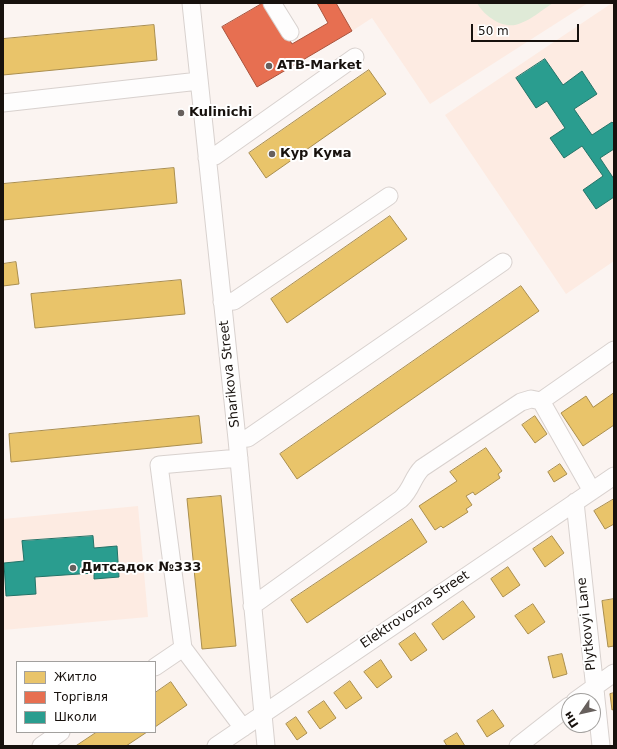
<!DOCTYPE html>
<html>
<head>
<meta charset="utf-8">
<style>
  body { margin:0 }
  #map { position:relative; width:617px; height:749px; overflow:hidden; background:#fbf4f1; font-family:"DejaVu Sans",sans-serif }
  canvas { display:block }
  .frame { position:absolute; inset:0; border:4px solid #17110d; pointer-events:none }
  .legend { position:absolute; left:16px; top:661px; width:140px; height:72px; box-sizing:border-box; background:#fff; border:1px solid #a2a09e; margin:0; padding:5px 7px; list-style:none; font-size:12px; color:#17110d }
  .legend li { display:flex; align-items:center; gap:8px; height:20px }
  .legend b { width:20px; border:1px solid #a2a09e }
  .north { position:absolute; left:561px; top:693px; width:40px; height:40px; box-sizing:border-box; background:#fff; border:1px solid #a2a09e; border-radius:50%; rotate:236deg; font-size:11px; font-weight:700; line-height:16px; text-align:center; color:#17110d }
  .north::after { content:''; display:block; margin:auto; width:14px; height:18px; background:#67605d; clip-path:polygon(50% 0,100% 100%,50% 72%,0 100%) }
  .scale { position:absolute; left:471px; top:24px; width:108px; height:18px; box-sizing:border-box; border:2px solid #17110d; border-top:0; padding-left:5px; font-size:12px; line-height:14px; white-space:nowrap; color:#17110d; -webkit-text-stroke:3px #fff; paint-order:stroke }
</style>
</head>
<body>
<div id="map">
<canvas width="617" height="749"></canvas>
<div class="frame"></div>
<ul class="legend">
<li><b style="height:11px;background:#e9c46a"></b>Житло</li>
<li><b style="height:11px;background:#e76f51"></b>Торгівля</li>
<li><b style="height:11px;background:#2a9d8f"></b>Школи</li>
</ul>
<div class="north">Пн</div>
<div class="scale">50 m</div>
</div>
<script>
const ctx = document.querySelector('canvas').getContext('2d');
ctx.lineJoin = 'round';
function fill(path, color) { ctx.fillStyle = color; ctx.fill(path, 'evenodd'); }
function stroke(path, color, width, dash) { ctx.strokeStyle = color; ctx.lineWidth = width; ctx.lineCap = dash ? 'butt' : 'round'; ctx.setLineDash(dash || []); ctx.stroke(path); }
function drawText(font, color, halo, rows, align = 'center') {
  ctx.font = font + ' "DejaVu Sans",sans-serif'; ctx.lineWidth = 4; ctx.setLineDash([]); ctx.textBaseline = 'middle'; ctx.strokeStyle = halo; ctx.fillStyle = color; for (const [text, x, y, turn = 0] of rows) {
    ctx.save(); ctx.translate(x, y); ctx.rotate((+turn || 0) * Math.PI / 180); ctx.textAlign = isNaN(turn) ? turn : align; if (halo) ctx.strokeText(text, 0, 0); ctx.fillText(text, 0, 0); ctx.restore();
  }
}
const built = new Path2D(`
  M 336,3 L 588,3 L 430,104 L 372,18 L 352,31 Z
  M 612,3 L 614,3 L 614,261 L 566,294 L 445,115 Z
  M 138,506 L 148,617 L 3,630 L 3,519 Z`);
const green = new Path2D(`
  M 477,3 L 553,3 C 542,10 532,19 521,23 C 505,31 485,17 477,3 Z`);
const homes = new Path2D(`
  M 154,25 L 157,60 L 3,75 L 3,39 Z
  M 369,70 L 386,94 L 266,178 L 249,153 Z
  M 174,168 L 177,203 L 3,220 L 3,184 Z
  M 390,216 L 407,239 L 287,323 L 271,299 Z
  M 16,262 L 19,284 L 3,286 L 3,264 Z
  M 181,280 L 185,314 L 35,328 L 31,294 Z
  M 521,286 L 539,311 L 297,479 L 280,454 Z
  M 614,393 L 614,425 L 583,446 L 561,413 L 586,396 L 593,407 Z
  M 199,416 L 202,443 L 11,462 L 9,434 Z
  M 535,416 L 547,434 L 535,443 L 522,425 Z
  M 486,448 L 502,471 L 498,474 L 500,478 L 475,495 L 473,492 L 466,496 L 472,505 L 466,509 L 468,512 L 443,528 L 441,526 L 435,530 L 419,506 L 457,481 L 450,472 Z
  M 560,464 L 567,474 L 554,482 L 548,472 Z
  M 221,496 L 236,646 L 202,649 L 187,499 Z
  M 614,499 L 614,524 L 605,529 L 594,511 Z
  M 412,519 L 427,542 L 307,623 L 291,600 Z
  M 552,536 L 564,553 L 545,567 L 533,549 Z
  M 508,567 L 520,585 L 503,597 L 491,579 Z
  M 614,599 L 614,646 L 608,647 L 602,601 Z
  M 463,601 L 475,617 L 443,640 L 432,624 Z
  M 533,604 L 545,622 L 528,634 L 515,616 Z
  M 415,633 L 427,650 L 411,661 L 399,644 Z
  M 562,654 L 567,674 L 553,678 L 548,657 Z
  M 381,660 L 392,677 L 377,688 L 364,672 Z
  M 350,681 L 362,698 L 346,709 L 334,693 Z
  M 171,682 L 187,705 L 155,727 L 155,693 Z
  M 614,693 L 614,709 L 612,710 L 610,694 Z
  M 324,701 L 336,718 L 320,729 L 308,712 Z
  M 493,710 L 504,726 L 487,737 L 477,721 Z
  M 296,717 L 307,733 L 297,740 L 286,724 Z
  M 97,732 L 147,732 L 126,746 L 76,746 Z
  M 457,733 L 465,746 L 447,746 L 444,741 Z`);
const shops = new Path2D(`
  M 263,3 L 268,3 L 292,44 L 328,23 L 317,3 L 336,3 L 352,31 L 257,87 L 222,27 Z`);
const schools = new Path2D(`
  M 545,59 L 563,85 L 582,71 L 597,94 L 574,109 L 592,135 L 612,122 L 614,124 L 614,149 L 600,158 L 614,179 L 614,197 L 596,209 L 583,190 L 603,176 L 582,146 L 564,158 L 550,138 L 565,128 L 547,101 L 536,108 L 516,78 Z
  M 93,536 L 94,548 L 117,546 L 119,577 L 94,579 L 94,573 L 35,577 L 36,594 L 6,596 L 4,563 L 24,561 L 22,541 Z`);
const minor = new Path2D(`
  M 191,3 L 237,439 L 266,746
  M 272,3 L 290,32
  M 3,103 L 199,81
  M 207,158 L 215,156 L 355,57
  M 222,302 L 234,301 L 389,196
  M 541,401 L 614,350
  M 237,439 L 248,438 L 503,262
  M 239,458 L 159,465 L 183,648 L 243,728
  M 575,502 L 601,746
  M 252,606 L 401,499 C 412,489 412,478 422,468 L 521,402 L 531,399 L 541,401 L 592,491
  M 155,667 L 183,648
  M 575,701 L 614,673
  M 41,746 L 61,732
  M 216,746 L 614,476
  M 518,746 L 569,706`);
const markers = [
  [269,66,4,"#67605d"],
  [181,113,4,"#67605d"],
  [272,154,4,"#67605d"],
  [73,568,4,"#67605d"]
];
const poiNames = [
  ["ATB-Market",277,66],
  ["Kulinichi",189,113],
  ["Кур Кума",280,154],
  ["Дитсадок №333",81,568]
];
const streetNames = [
  ["Sharikova Street",230,374,-96],
  ["Elektrovozna Street",415,610,-34],
  ["Plytkovyi Lane",587,624,-96]
];
fill(built, '#fdebe2');
fill(green, '#dfead7');
fill(homes, '#e9c46a');
stroke(homes, '#aa8e4e', 1);
fill(shops, '#e76f51');
stroke(shops, '#a9533d', 1);
fill(schools, '#2a9d8f');
stroke(schools, '#247368', 1);
stroke(minor, '#d8d1ce', 19);
stroke(minor, '#fefdfd', 17);
for (const [x, y, r, color] of markers) { const dot = new Path2D(); dot.arc(x, y, r, 0, 2 * Math.PI); ctx.fillStyle = color; ctx.fill(dot); stroke(dot, '#fff', 1.5); }
drawText('bold 13px', '#17110d', '#fff', poiNames, 'left');
drawText('13px', '#17110d', '#fff', streetNames);
</script>
</body>
</html>
